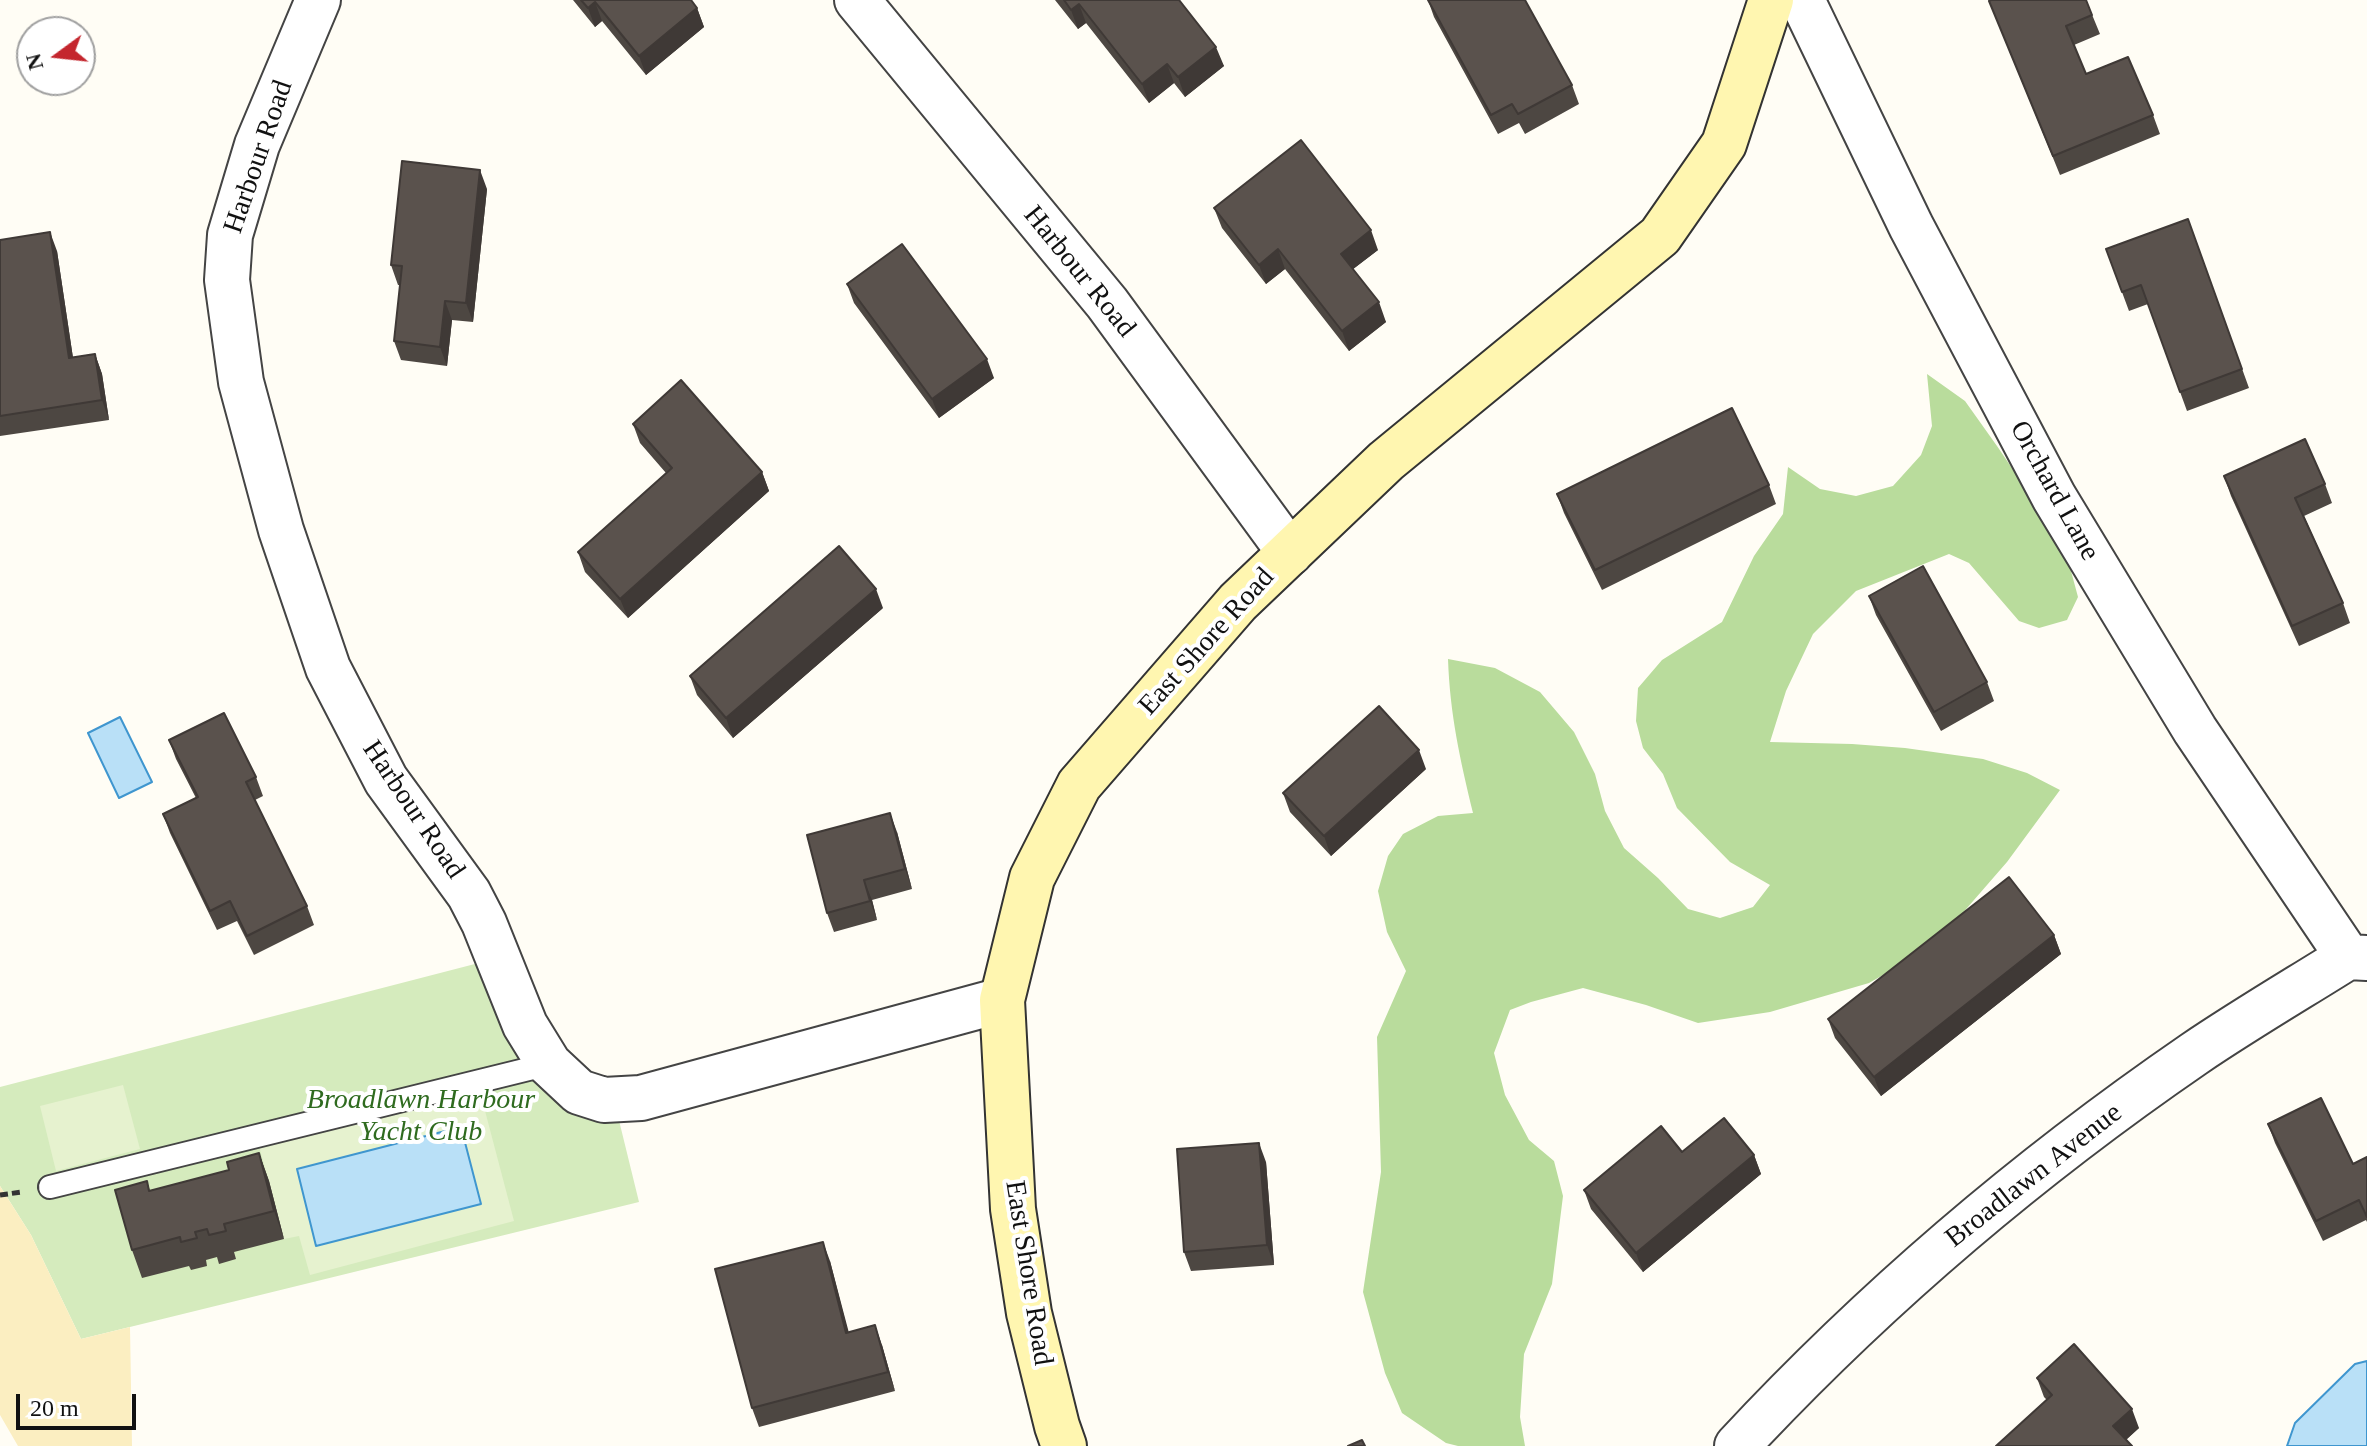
<!DOCTYPE html>
<html>
<head>
<meta charset="utf-8">
<style>
  body { margin:0 }
  #map { position:relative; width:2367px; height:1446px; overflow:hidden; background:#fffdf5; font-family:Georgia,serif }
  canvas { display:block }
  .north { position:absolute; left:16px; top:16px; width:80px; height:80px; box-sizing:border-box; background:#fff; border:2px solid #a0a0a0; border-radius:50%; rotate:255deg; font-size:22px; font-weight:700; line-height:32px; text-align:center; color:#111 }
  .north::after { content:''; display:block; margin:auto; width:28px; height:36px; background:#c4262e; clip-path:polygon(50% 0,100% 100%,50% 72%,0 100%) }
  .scale { position:absolute; left:16px; top:1394px; width:120px; height:36px; box-sizing:border-box; border:4px solid #111; border-top:0; padding-left:10px; font-size:24px; line-height:28px; white-space:nowrap; color:#111; -webkit-text-stroke:6px #fff; paint-order:stroke }
</style>
</head>
<body>
<div id="map">
<canvas width="2367" height="1446"></canvas>
<div class="north">N</div>
<div class="scale">20 m</div>
</div>
<script>
const ctx = document.querySelector('canvas').getContext('2d');
ctx.lineJoin = 'round';
function fill(path, color) { ctx.fillStyle = color; ctx.fill(path, 'evenodd'); }
function stroke(path, color, width, dash) { ctx.strokeStyle = color; ctx.lineWidth = width; ctx.lineCap = dash ? 'butt' : 'round'; ctx.setLineDash(dash || []); ctx.stroke(path); }
function drawText(font, color, halo, rows, align = 'center') {
  ctx.font = font + ' Georgia,serif'; ctx.lineWidth = 8; ctx.setLineDash([]); ctx.textBaseline = 'middle'; ctx.strokeStyle = halo; ctx.fillStyle = color; for (const [text, x, y, turn = 0] of rows) {
    ctx.save(); ctx.translate(x, y); ctx.rotate((+turn || 0) * Math.PI / 180); ctx.textAlign = isNaN(turn) ? turn : align; if (halo) ctx.strokeText(text, 0, 0); ctx.fillText(text, 0, 0); ctx.restore();
  }
}
const green = new Path2D(`
  M 498,958 L 525,1025 L 614,1100 L 639,1202 L 81,1339 L 31,1235 L 0,1186 L 0,1087 Z`);
const forest = new Path2D(`
  M 1927,374 L 1965,401 L 1997,446 L 2064,545 L 2078,597 L 2067,620 L 2039,628 L 2019,621 L 1969,563 L 1949,554 L 1856,591 L 1813,634 L 1786,691 L 1770,742 L 1852,744 L 1905,748 L 1983,759 L 2027,773 L 2060,790 L 2007,862 L 1934,946 L 1869,983 L 1770,1012 L 1698,1023 L 1646,1005 L 1583,988 L 1531,1002 L 1510,1010 L 1494,1053 L 1505,1095 L 1529,1140 L 1554,1161 L 1563,1196 L 1552,1284 L 1524,1354 L 1520,1417 L 1525,1446 L 1458,1446 L 1446,1443 L 1402,1413 L 1385,1373 L 1363,1292 L 1381,1172 L 1377,1037 L 1406,971 L 1387,932 L 1378,891 L 1388,856 L 1403,834 L 1438,816 L 1473,813 C 1460,759 1450,715 1448,659 L 1495,668 L 1540,692 L 1574,732 L 1595,774 L 1605,811 L 1624,848 L 1658,878 L 1688,909 L 1720,918 L 1753,907 L 1770,885 L 1730,862 L 1677,808 L 1663,774 L 1643,748 L 1636,721 L 1638,688 L 1662,660 L 1722,622 L 1754,556 L 1783,514 L 1788,467 L 1820,489 L 1856,496 L 1893,486 L 1921,455 L 1932,426 Z`);
const sand = new Path2D(`
  M 0,1186 L 31,1235 L 81,1339 L 130,1327 L 132,1446 L 18,1446 L 0,1415 Z`);
const pitch = new Path2D(`
  M 123,1085 L 140,1149 L 56,1171 L 40,1106 Z
  M 479,1088 L 514,1221 L 310,1275 L 299,1236 L 284,1239 L 259,1146 Z`);
const water = new Path2D(`
  M 120,717 L 152,782 L 119,798 L 88,733 Z
  M 461,1127 L 481,1204 L 316,1246 L 297,1169 Z
  M 2367,1361 L 2367,1446 L 2287,1446 L 2295,1423 L 2355,1364 Z`);
const path = new Path2D(`
  M 0,1195 L 22,1192`);
const service = new Path2D(`
  M 50,1187 L 549,1064`);
const minor = new Path2D(`
  M 318,0 L 257,145 L 230,235 L 227,280 L 241,382 L 281,530 L 328,668 L 386,780 L 469,894 L 484,923 L 525,1025 L 549,1064 L 579,1092 L 604,1100 L 641,1098 L 1002,1000
  M 857,0 L 1107,303 L 1290,553
  M 1802,0 L 1911,226 L 2054,497 L 2195,730 L 2348,957
  M 1737,1446 C 1874,1299 2028,1168 2194,1054 C 2244,1020 2297,989 2348,957 L 2367,958`);
const secondary = new Path2D(`
  M 1064,1446 L 1057,1426 L 1029,1313 L 1013,1209 L 1002,1000 L 1032,878 L 1079,785 L 1238,602 L 1386,461 L 1660,236 L 1724,144 L 1771,0`);
const wall = new Path2D(`
  M 573,0 L 691,0 L 697,8 L 704,27 L 646,75 L 602,21 L 595,27 Z
  M 1055,0 L 1179,0 L 1224,66 L 1185,97 L 1174,83 L 1149,103 L 1086,23 L 1078,29 Z
  M 1428,0 L 1572,85 L 1579,104 L 1525,134 L 1519,123 L 1498,134 L 1434,17 Z
  M 2086,0 L 2100,34 L 2074,45 L 2086,74 L 2153,115 L 2160,134 L 2060,175 L 1989,1 Z
  M 487,189 L 473,322 L 452,320 L 447,366 L 401,360 L 394,341 L 400,285 L 398,285 L 391,265 Z
  M 1214,208 L 1378,250 L 1353,269 L 1386,322 L 1349,351 L 1285,269 L 1266,284 L 1222,228 Z
  M 2188,219 L 2249,388 L 2187,411 L 2148,304 L 2129,311 L 2106,249 Z
  M 0,240 L 57,251 L 73,358 L 95,354 L 102,374 L 109,420 L 0,436 Z
  M 847,284 L 994,378 L 939,418 L 854,303 Z
  M 633,424 L 762,472 L 769,491 L 628,618 L 585,572 L 578,552 L 666,473 L 640,443 Z
  M 2224,476 L 2325,484 L 2332,503 L 2304,516 L 2343,603 L 2350,623 L 2299,646 L 2231,496 Z
  M 1769,485 L 1776,504 L 1602,590 L 1564,513 L 1557,494 Z
  M 1869,596 L 1987,682 L 1994,701 L 1941,731 L 1876,615 Z
  M 883,608 L 733,738 L 697,695 L 690,676 Z
  M 169,740 L 256,777 L 263,796 L 255,800 L 307,906 L 314,925 L 254,955 L 237,921 L 217,930 L 170,833 L 163,814 L 196,798 L 176,759 Z
  M 1426,769 L 1331,856 L 1290,812 L 1283,793 Z
  M 897,832 L 912,889 L 872,900 L 877,920 L 834,932 L 827,913 Z
  M 2054,935 L 2061,954 L 1881,1096 L 1835,1038 L 1828,1019 Z
  M 2268,1124 L 2353,1164 L 2367,1157 L 2367,1222 L 2366,1220 L 2323,1241 L 2275,1143 Z
  M 1682,1152 L 1754,1155 L 1761,1174 L 1643,1272 L 1591,1209 L 1584,1190 Z
  M 259,1153 L 269,1181 L 284,1239 L 234,1252 L 236,1259 L 219,1264 L 217,1257 L 206,1260 L 207,1266 L 191,1270 L 189,1266 L 142,1278 L 132,1250 L 147,1181 L 150,1191 L 229,1170 Z
  M 1266,1162 L 1274,1265 L 1191,1271 L 1184,1252 Z
  M 830,1261 L 848,1332 L 882,1345 L 895,1391 L 759,1427 L 752,1408 Z
  M 2037,1378 L 2139,1428 L 2126,1440 L 2047,1400 L 2044,1397 Z`);
const shadedWall = new Path2D(`
  M 595,2 L 602,21 L 595,27 L 588,8 Z
  M 1079,4 L 1086,23 L 1078,29 L 1071,10 Z
  M 697,8 L 704,27 L 646,75 L 639,56 Z
  M 1216,47 L 1224,66 L 1185,97 L 1178,77 Z
  M 1167,64 L 1174,83 L 1149,103 L 1142,84 Z
  M 480,170 L 487,189 L 473,322 L 466,303 Z
  M 1371,230 L 1378,250 L 1348,273 L 1341,254 Z
  M 50,232 L 57,251 L 76,378 L 69,358 Z
  M 1278,249 L 1285,269 L 1266,284 L 1259,265 Z
  M 445,301 L 452,320 L 447,366 L 440,347 Z
  M 1379,302 L 1386,322 L 1349,351 L 1342,331 Z
  M 95,354 L 102,374 L 109,420 L 102,400 Z
  M 987,359 L 994,378 L 939,418 L 932,399 Z
  M 762,472 L 769,491 L 628,618 L 620,599 Z
  M 876,589 L 883,608 L 733,738 L 726,718 Z
  M 1419,750 L 1426,769 L 1331,856 L 1324,836 Z
  M 890,813 L 897,832 L 912,889 L 905,869 Z
  M 864,880 L 872,900 L 877,920 L 870,901 Z
  M 2054,935 L 2061,954 L 1881,1096 L 1874,1077 Z
  M 1259,1143 L 1266,1162 L 1274,1265 L 1267,1245 Z
  M 259,1153 L 269,1181 L 284,1239 L 274,1211 Z
  M 1754,1155 L 1761,1174 L 1643,1272 L 1636,1253 Z
  M 823,1242 L 830,1261 L 854,1352 L 846,1333 Z
  M 875,1325 L 882,1345 L 895,1391 L 888,1372 Z
  M 2132,1409 L 2139,1428 L 2120,1445 L 2113,1426 Z`);
const building = new Path2D(`
  M 581,0 L 691,0 L 697,8 L 639,56 L 595,2 L 588,8 Z
  M 1064,0 L 1179,0 L 1216,47 L 1178,77 L 1167,64 L 1142,84 L 1079,4 L 1071,10 Z
  M 1428,0 L 1525,0 L 1572,85 L 1518,114 L 1512,104 L 1491,115 Z
  M 1991,0 L 2086,0 L 2092,15 L 2066,26 L 2086,74 L 2128,57 L 2153,115 L 2053,156 L 1989,1 Z
  M 1301,140 L 1371,230 L 1341,254 L 1379,302 L 1342,331 L 1278,249 L 1259,265 L 1214,208 Z
  M 402,161 L 480,170 L 466,303 L 445,301 L 440,347 L 394,341 L 402,266 L 391,265 Z
  M 2188,219 L 2242,369 L 2180,392 L 2141,285 L 2122,292 L 2106,249 Z
  M 50,232 L 69,358 L 95,354 L 102,400 L 0,416 L 0,240 Z
  M 902,244 L 987,359 L 932,399 L 847,284 Z
  M 681,380 L 762,472 L 620,599 L 578,552 L 672,468 L 633,424 Z
  M 1732,408 L 1769,485 L 1595,570 L 1557,494 Z
  M 2305,439 L 2325,484 L 2295,498 L 2343,603 L 2292,626 L 2224,476 Z
  M 839,546 L 876,589 L 726,718 L 690,676 Z
  M 1923,566 L 1987,682 L 1934,712 L 1869,596 Z
  M 1379,706 L 1419,750 L 1324,836 L 1283,793 Z
  M 224,713 L 256,777 L 246,782 L 307,906 L 247,936 L 230,901 L 210,911 L 163,814 L 198,797 L 169,740 Z
  M 890,813 L 905,869 L 864,880 L 870,901 L 827,913 L 807,835 Z
  M 2009,877 L 2054,935 L 1874,1077 L 1828,1019 Z
  M 2321,1098 L 2353,1164 L 2367,1157 L 2367,1217 L 2359,1200 L 2316,1221 L 2268,1124 Z
  M 1724,1118 L 1754,1155 L 1636,1253 L 1584,1190 L 1661,1126 L 1682,1152 Z
  M 1259,1143 L 1267,1245 L 1184,1252 L 1177,1149 Z
  M 259,1153 L 274,1211 L 224,1224 L 226,1231 L 209,1235 L 207,1229 L 195,1232 L 197,1238 L 181,1242 L 180,1237 L 132,1250 L 115,1190 L 147,1181 L 149,1191 L 229,1170 L 227,1162 Z
  M 823,1242 L 846,1333 L 875,1325 L 888,1372 L 752,1408 L 715,1269 Z
  M 2074,1344 L 2132,1409 L 2113,1426 L 2132,1446 L 1996,1446 L 2052,1395 L 2037,1378 Z
  M 1362,1440 L 1365,1446 L 1348,1446 Z`);
const streetNames = [
  ["Harbour Road",259,157,-71],
  ["Harbour Road",1079,272,51],
  ["Orchard Lane",2054,491,61],
  ["East Shore Road",1207,642,-48],
  ["Harbour Road",413,810,56],
  ["Broadlawn Avenue",2034,1176,-38],
  ["East Shore Road",1028,1273,81]
];
const parkNames = [
  ["Broadlawn Harbour",421,1101],
  ["Yacht Club",421,1133]
];
fill(green, '#d5ebbd');
fill(forest, '#b9dc9c');
fill(sand, '#fbeec1');
fill(pitch, '#e6f2cf');
fill(water, '#b9e0f7');
stroke(water, '#3f96cf', 2);
stroke(service, '#444', 26);
stroke(minor, '#444', 48);
stroke(secondary, '#333', 48);
stroke(path, '#333', 5, [8, 4]);
stroke(service, '#fff', 22);
stroke(minor, '#fff', 44);
stroke(secondary, '#fff6b0', 44);
fill(wall, '#4d4742');
fill(shadedWall, '#3f3936');
fill(building, '#5a524d');
stroke(building, '#3f3936', 2);
drawText('28px', '#111', '#fff', streetNames);
drawText('italic 28px', '#2f6b1f', '#fff', parkNames);
</script>
</body>
</html>
